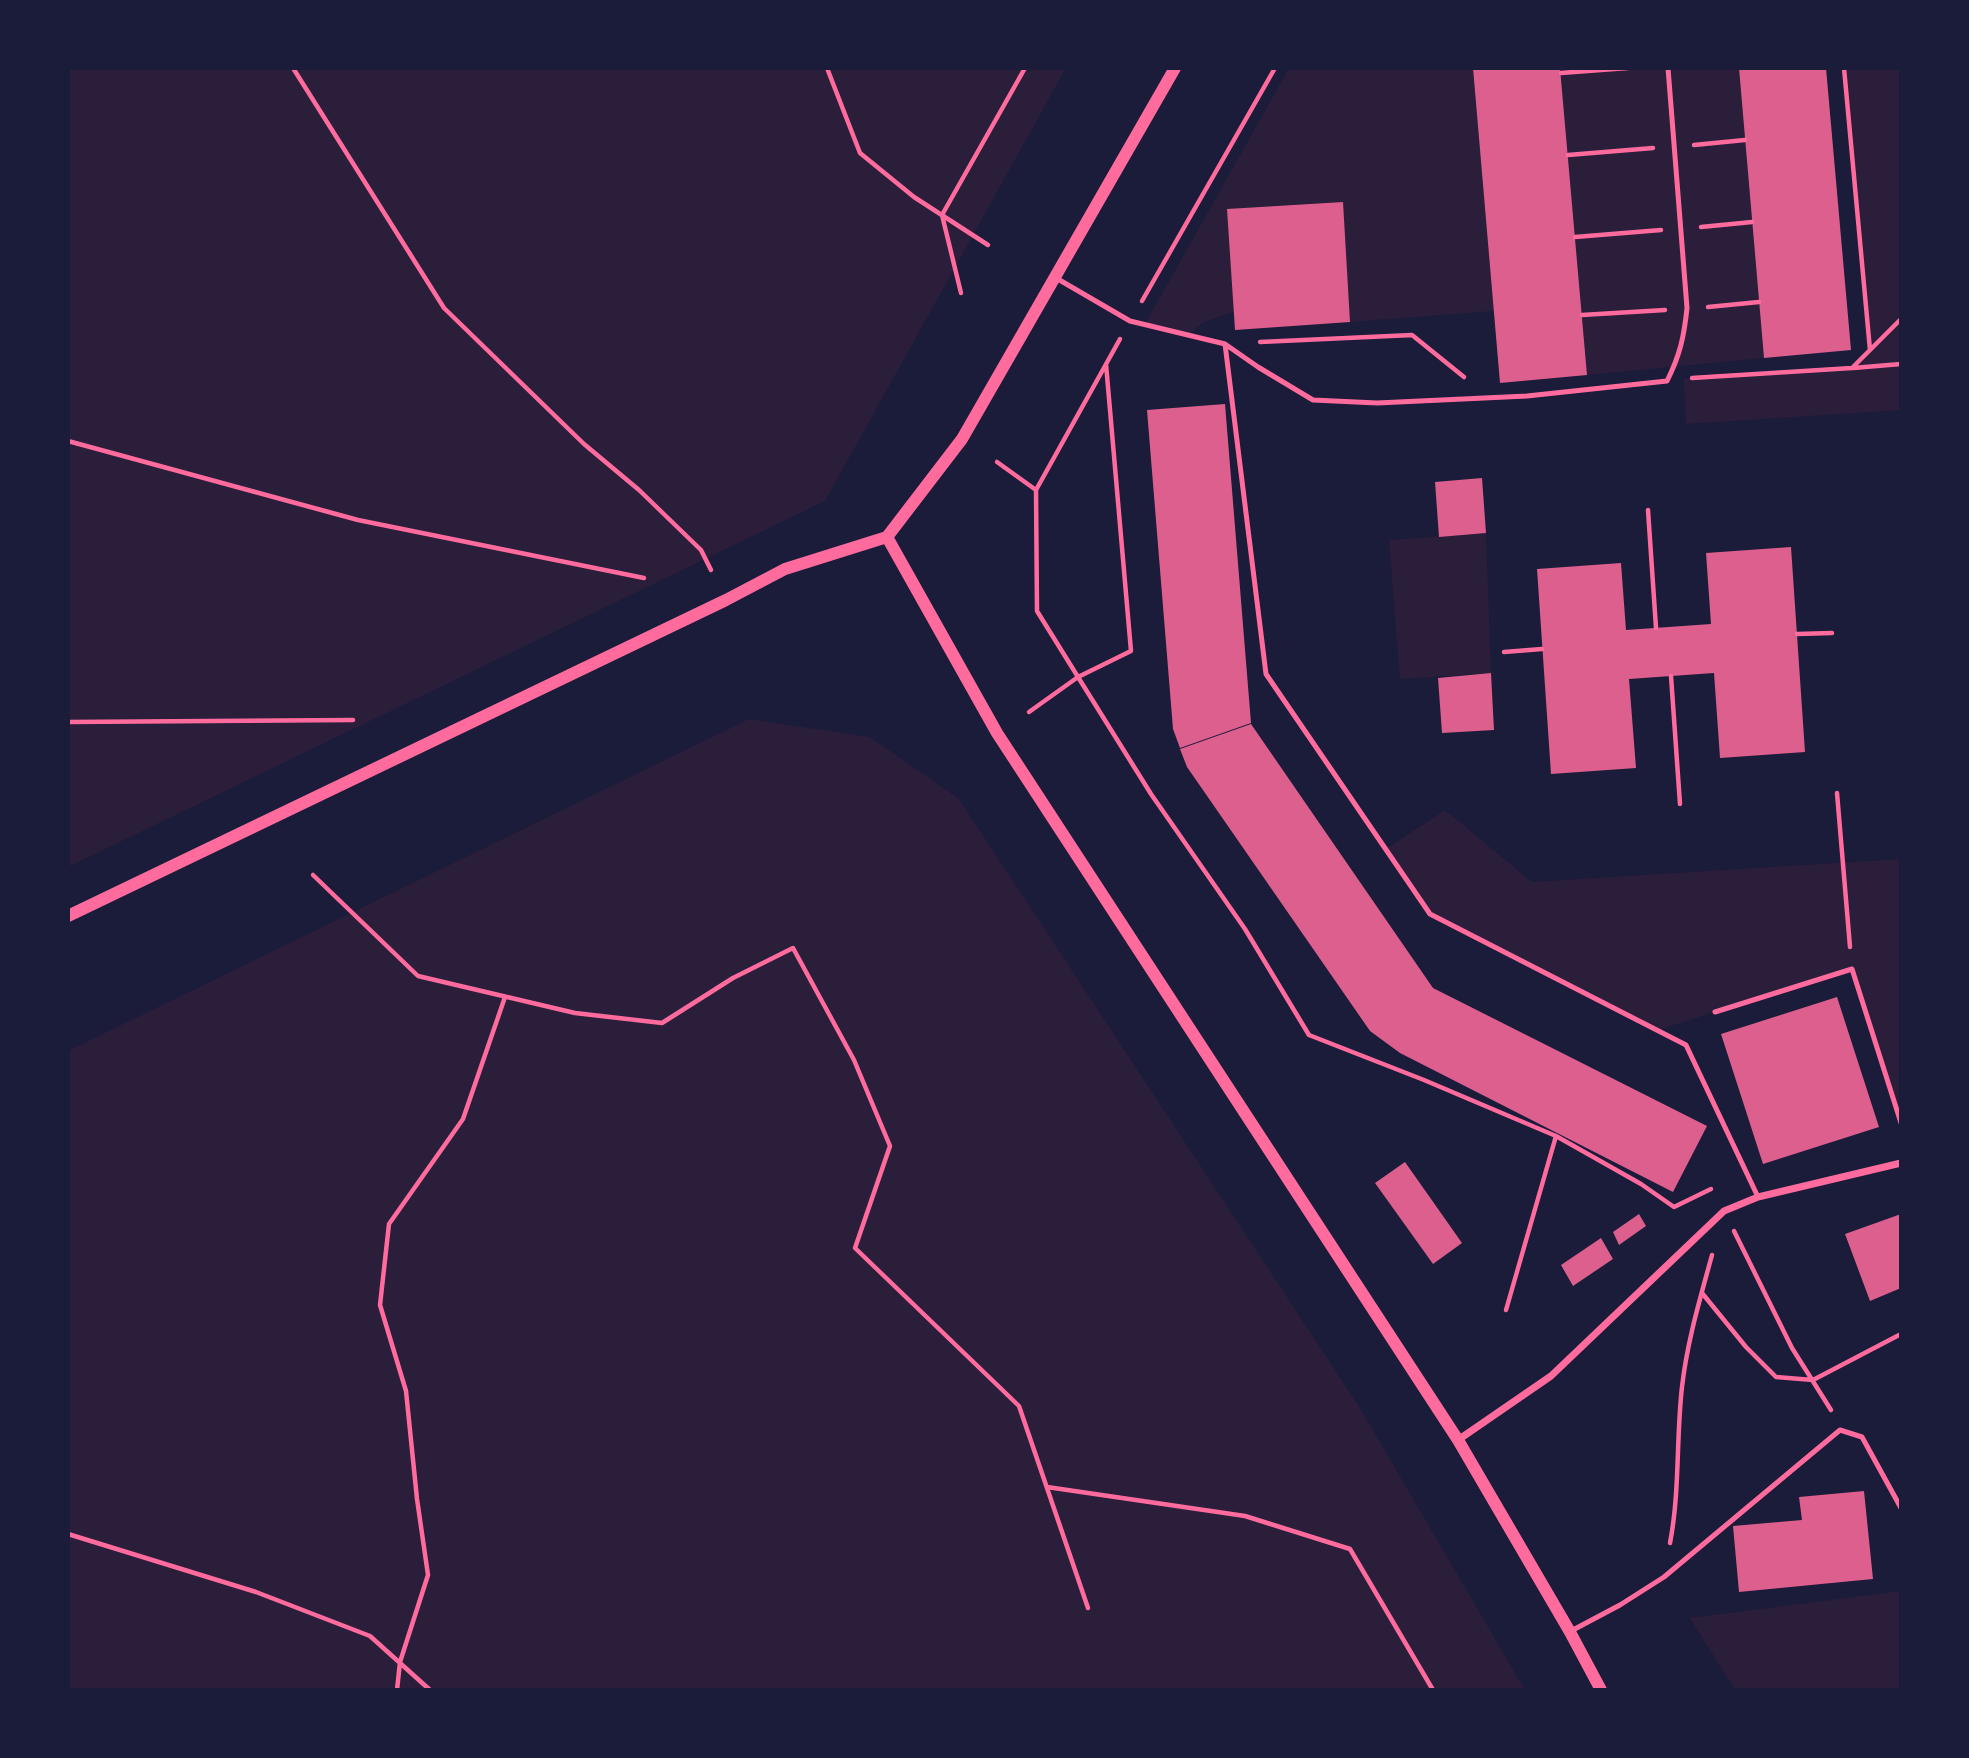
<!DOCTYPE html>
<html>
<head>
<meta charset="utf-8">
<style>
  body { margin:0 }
  #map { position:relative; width:1969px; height:1758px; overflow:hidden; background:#1b1b3a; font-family:"Fira Sans Condensed",sans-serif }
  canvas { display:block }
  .frame { position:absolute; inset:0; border:70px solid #1b1b3a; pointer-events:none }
</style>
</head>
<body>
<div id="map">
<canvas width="1969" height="1758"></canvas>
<div class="frame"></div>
</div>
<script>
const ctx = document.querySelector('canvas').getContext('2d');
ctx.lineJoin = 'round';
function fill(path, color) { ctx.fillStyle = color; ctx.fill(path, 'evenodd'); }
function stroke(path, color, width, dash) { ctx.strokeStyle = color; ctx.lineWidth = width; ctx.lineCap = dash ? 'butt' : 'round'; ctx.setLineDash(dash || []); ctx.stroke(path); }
const green = new Path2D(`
  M 68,68 L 1066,68 L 825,501 L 68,867 Z
  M 1289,68 L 1473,68 L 1494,311 L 1350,322 L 1342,202 L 1228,209 L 1234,312 L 1204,322 L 1188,335 L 1145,324 Z
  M 1560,68 L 1739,68 L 1764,358 L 1587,375 Z
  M 1844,68 L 1901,68 L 1901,410 L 1686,424 L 1684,379 L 1853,367 L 1870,350 Z
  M 1486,533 L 1491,673 L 1400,679 L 1389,540 Z
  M 749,719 L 870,737 L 959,799 L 1360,1408 L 1525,1690 L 68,1690 L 68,1051 Z
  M 1445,810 L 1532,882 L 1901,859 L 1901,1123 L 1851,969 L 1658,1030 L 1430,914 L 1386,849 Z
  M 1901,1591 L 1901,1690 L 1735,1690 L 1690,1618 Z`);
const building = new Path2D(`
  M 1473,68 L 1560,68 L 1587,375 L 1500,383 Z
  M 1739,68 L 1826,68 L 1851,350 L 1764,358 Z
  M 1343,202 L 1350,322 L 1235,330 L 1227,209 Z
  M 1225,404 L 1251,723 L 1180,748 L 1173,729 L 1147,410 Z
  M 1482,478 L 1486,533 L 1439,537 L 1435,482 Z
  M 1791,547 L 1805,752 L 1720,758 L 1714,673 L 1629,679 L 1636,768 L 1551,774 L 1537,569 L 1621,563 L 1626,630 L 1711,624 L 1706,553 Z
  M 1491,673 L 1494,730 L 1442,733 L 1438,678 Z
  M 1251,724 L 1433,988 L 1707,1126 L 1673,1192 L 1400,1053 L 1370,1031 L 1187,767 L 1180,749 Z
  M 1837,997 L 1879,1127 L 1763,1164 L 1721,1034 Z
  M 1405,1162 L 1462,1243 L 1433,1264 L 1375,1183 Z
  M 1639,1214 L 1646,1226 L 1619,1245 L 1613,1232 Z
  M 1901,1214 L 1901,1288 L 1870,1301 L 1845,1234 Z
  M 1601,1238 L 1613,1259 L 1573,1286 L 1561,1265 Z
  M 1864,1491 L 1873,1579 L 1739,1592 L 1733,1526 L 1802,1520 L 1799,1497 Z`);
const path = new Path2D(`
  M 293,68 L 444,308 L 584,444 L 639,490 L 701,550 L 711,570
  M 827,68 L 860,153 L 914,197 L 988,245
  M 1844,68 L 1870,350
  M 1561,73 L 1628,68
  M 1694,145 L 1745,140
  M 1568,155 L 1653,148
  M 1701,227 L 1752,222
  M 1575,237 L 1661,230
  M 961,293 L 942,215 L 1025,68
  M 1142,301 L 1275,68
  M 1708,307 L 1759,302
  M 1582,315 L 1665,310
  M 1260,342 L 1412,335 L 1464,377
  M 1106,364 L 1131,651 L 1078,677 L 1037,611 L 1036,490 L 1120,339
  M 1853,368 L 1901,364
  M 1692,378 L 1852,368 L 1901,319
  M 68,441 L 358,520 L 644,578
  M 997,462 L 1036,490
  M 1648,510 L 1656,628
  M 1797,634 L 1832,633
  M 1504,652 L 1542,649
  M 1671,676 L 1680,804
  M 1029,712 L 1078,677 L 1151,794 L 1245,929 L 1309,1035 L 1424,1080 L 1556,1136 L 1641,1184 L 1674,1207 L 1711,1189
  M 68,722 L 353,720
  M 1837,793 L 1850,947
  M 313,875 L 418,976 L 575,1013 L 662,1023 L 733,978 L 793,948 L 854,1060 L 890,1146 L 855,1248 L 1019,1406 L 1088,1608
  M 1734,1231 L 1792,1348 L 1831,1410
  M 1702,1293 L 1746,1347 L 1776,1377 L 1813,1380 L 1901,1334
  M 1506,1310 L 1556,1136
  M 1047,1487 L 1245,1516 L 1350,1549 L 1433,1690
  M 68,1534 L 256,1592 L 370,1636 L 430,1690
  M 1670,1543 C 1680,1491 1676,1439 1682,1387 C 1687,1342 1700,1299 1712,1255
  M 397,1690 L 400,1662 L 428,1575 L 417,1499 L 406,1391 L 380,1305 L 389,1224 L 463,1119 L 505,997`);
const service = new Path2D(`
  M 1056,278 L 1130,321 L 1225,344 L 1258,367 L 1313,400 L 1377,403 L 1527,396 L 1667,381 C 1680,355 1684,337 1687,308 L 1668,68
  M 1225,344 L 1266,674 L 1430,914 L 1686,1045 L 1758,1197
  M 1715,1012 L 1852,969 L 1901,1123
  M 1571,1631 L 1620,1605 L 1664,1577 L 1840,1430 L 1862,1437 L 1901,1508`);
const minor = new Path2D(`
  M 1458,1440 L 1551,1376 L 1724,1211 L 1758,1197 L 1901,1163`);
const tertiary = new Path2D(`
  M 887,537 L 997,733 L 1458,1440 L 1570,1632 L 1601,1690
  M 887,537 L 962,439 L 1175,68
  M 68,916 L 726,600 L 785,569 L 887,537`);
fill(green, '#2a1e3b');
fill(building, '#dd5f8e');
stroke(path, '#ff6b9d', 4.5);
stroke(service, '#ff6b9d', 5);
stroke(minor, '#ff6b9d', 7);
stroke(tertiary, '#ff6b9d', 12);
</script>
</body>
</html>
